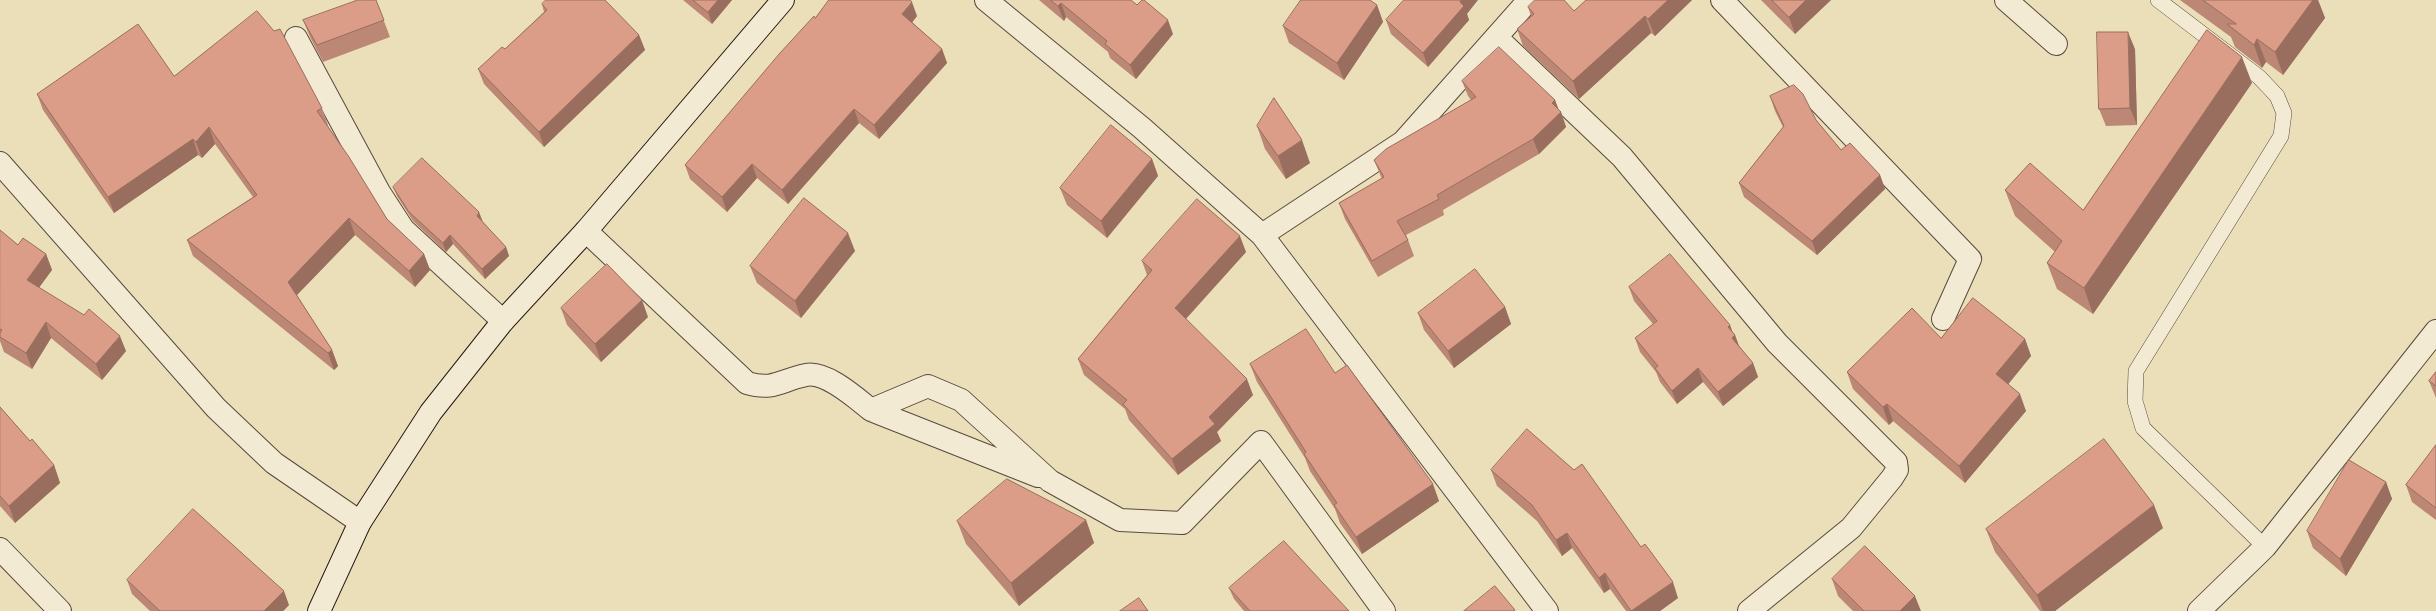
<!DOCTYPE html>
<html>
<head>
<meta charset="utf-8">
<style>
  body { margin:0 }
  canvas { display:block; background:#ebdfba }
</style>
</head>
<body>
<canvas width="2436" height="611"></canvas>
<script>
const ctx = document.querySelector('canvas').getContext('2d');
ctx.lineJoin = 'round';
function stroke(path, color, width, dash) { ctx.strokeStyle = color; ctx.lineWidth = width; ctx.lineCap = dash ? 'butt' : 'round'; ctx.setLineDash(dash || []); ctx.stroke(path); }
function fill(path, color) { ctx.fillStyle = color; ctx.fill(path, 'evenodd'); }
const lane = new Path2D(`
  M 2158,0 L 2259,77 L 2277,96 L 2284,113 L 2281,136 L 2136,371 L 2135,401 L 2143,428 L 2265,547`);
const street = new Path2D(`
  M 986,0 L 1142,128 L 1262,235 L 1403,142 L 1529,0
  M 1722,0 L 1970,259 L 1943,319
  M 2006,0 L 2056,44
  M 1496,37 L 1622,157 L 1777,343 L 1896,462 L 1897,470 L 1892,478 L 1851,528 L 1749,611
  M 296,38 L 379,192 L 403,229 L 503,321
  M 0,163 L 216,408 L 274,463 L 360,522
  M 586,231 L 747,383 C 774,391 781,380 806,375 C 826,371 856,398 871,410 L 928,386 L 961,400 L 1050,481 L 1120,520 L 1182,523 L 1261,442 L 1384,611
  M 1262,235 L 1547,611
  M 871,410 L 1038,476
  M 0,549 L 60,611
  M 2199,611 L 2265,547 L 2436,331`);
const secondary = new Path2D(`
  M 319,611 L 360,522 L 431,412 L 503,321 L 586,231 L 783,0`);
const wall = new Path2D(`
  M 376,0 L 390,37 L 323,62 L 310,37 L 303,20 Z
  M 683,0 L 732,0 L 712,24 Z
  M 1039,0 L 1131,0 L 1173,34 L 1136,79 L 1110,58 L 1108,52 L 1066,17 L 1064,21 Z
  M 1692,0 L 1655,36 L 1651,33 L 1579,99 L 1523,46 L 1517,29 L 1531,16 L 1528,7 L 1574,11 Z
  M 1761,0 L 1831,0 L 1795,34 Z
  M 2180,0 L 2318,0 L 2325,18 L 2283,75 L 2266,62 L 2262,68 L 2235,47 L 2231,37 Z
  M 542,4 L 639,35 L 645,50 L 544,147 L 484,84 L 478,69 L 505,49 L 544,12 Z
  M 1377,5 L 1383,22 L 1344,80 L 1289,43 L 1283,26 Z
  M 1467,14 L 1469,20 L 1428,67 L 1391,34 L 1386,20 Z
  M 917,16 L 912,22 L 942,49 L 947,63 L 879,139 L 859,123 L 788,204 L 757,178 L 727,212 L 690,179 L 685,165 L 815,18 Z
  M 2135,49 L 2137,125 L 2106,126 L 2099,109 Z
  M 174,76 L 322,108 L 328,125 L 327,125 L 387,219 L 424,254 L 430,270 L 415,287 L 355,235 L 297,295 L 332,350 L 338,366 L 334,370 L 193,256 L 187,240 L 253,197 L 215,144 L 202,158 L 198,155 L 114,213 L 43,110 L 37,94 Z
  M 1462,81 L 1555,100 L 1558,109 L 1561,112 L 1566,127 L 1539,154 L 1443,210 L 1444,215 L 1406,235 L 1408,240 L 1414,256 L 1378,277 L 1345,219 L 1339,203 L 1382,179 L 1374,160 L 1471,100 L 1468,96 Z
  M 2252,83 L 2093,314 L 2057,289 L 2047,263 L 2055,252 L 2015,216 L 2005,190 L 2083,210 Z
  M 1770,96 L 1816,120 L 1841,150 L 1880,175 L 1885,189 L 1817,255 L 1744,197 L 1739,183 L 1783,127 L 1775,111 Z
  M 1257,126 L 1310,163 L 1286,179 L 1265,149 Z
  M 1152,159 L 1158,176 L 1107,238 L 1067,205 L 1060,188 Z
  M 393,187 L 483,222 L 506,247 L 509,256 L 485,279 L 453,244 L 446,252 L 413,221 L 397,196 Z
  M 0,230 L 18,245 L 46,254 L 52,270 L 39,287 L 126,351 L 102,380 L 51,338 L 32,369 L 4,352 L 0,341 Z
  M 855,251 L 801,318 L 757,283 L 750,266 Z
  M 1246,252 L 1186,319 L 1253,395 L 1217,432 L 1221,441 L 1178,475 L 1129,420 L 1125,409 L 1084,375 L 1078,359 L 1147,275 L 1142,261 Z
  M 1629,287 L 1730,325 L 1732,332 L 1735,335 L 1739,346 L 1753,363 L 1758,377 L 1723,406 L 1703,382 L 1677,404 L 1660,382 L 1656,372 L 1640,352 L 1635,338 L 1653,324 L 1634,301 Z
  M 1505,307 L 1511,324 L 1454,368 L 1424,330 L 1418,313 Z
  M 561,308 L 648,317 L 601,362 L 567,325 Z
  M 1941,338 L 2025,339 L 2031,356 L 2008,384 L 2026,411 L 1965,483 L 1893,421 L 1889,425 L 1853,389 L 1847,372 Z
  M 1250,364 L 1335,373 L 1439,501 L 1362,554 L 1340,523 L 1335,509 L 1310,471 L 1305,458 L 1257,382 Z
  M 2436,372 L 2436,398 L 2429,381 Z
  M 0,407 L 30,441 L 54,465 L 60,483 L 15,523 L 0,506 Z
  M 2436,445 L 2436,520 L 2412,502 L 2406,485 Z
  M 1491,470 L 1678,598 L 1660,611 L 1626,611 L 1610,589 L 1604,593 L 1572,548 L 1562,556 L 1537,521 L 1497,486 Z
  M 2386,482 L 2392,499 L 2346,576 L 2313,548 L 2307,531 Z
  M 1086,520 L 1094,543 L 1019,606 L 966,544 L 957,521 Z
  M 2163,528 L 2055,611 L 2040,611 L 1995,552 L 1986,529 Z
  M 1832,579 L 1921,611 L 1853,611 L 1838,596 Z
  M 127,580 L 289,605 L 283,611 L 150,611 L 132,594 Z
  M 1229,588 L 1349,611 L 1244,611 L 1234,599 Z`);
const shadedWall = new Path2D(`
  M 718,0 L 732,0 L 712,24 L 708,12 Z
  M 1461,0 L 1478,0 L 1467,14 L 1469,20 L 1428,67 L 1423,53 Z
  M 1668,0 L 1692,0 L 1655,36 L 1648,19 Z
  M 1806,0 L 1831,0 L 1795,34 L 1789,17 Z
  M 2313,0 L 2318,0 L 2325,18 L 2283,75 L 2275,52 Z
  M 912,2 L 917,16 L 908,28 L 902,14 Z
  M 1061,3 L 1066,17 L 1064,21 L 1058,6 Z
  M 1377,5 L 1383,22 L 1344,80 L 1337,63 Z
  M 1645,16 L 1651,33 L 1579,99 L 1573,81 Z
  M 1168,20 L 1173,34 L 1136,79 L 1130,65 Z
  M 2128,32 L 2135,49 L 2137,125 L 2130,108 Z
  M 639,35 L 645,50 L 544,147 L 539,132 Z
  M 2257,39 L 2266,62 L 2262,68 L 2254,45 Z
  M 942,49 L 947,63 L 879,139 L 874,125 Z
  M 2242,57 L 2252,83 L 2093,314 L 2084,288 Z
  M 1555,100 L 1560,113 L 1561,112 L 1566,127 L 1539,154 L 1533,139 L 1552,103 Z
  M 854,109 L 859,123 L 788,204 L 782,190 Z
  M 209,127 L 215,144 L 202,158 L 196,142 Z
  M 193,139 L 198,155 L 114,213 L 108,197 Z
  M 1302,140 L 1310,163 L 1286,179 L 1278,156 Z
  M 1152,159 L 1158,176 L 1107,238 L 1101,221 Z
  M 752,164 L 757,178 L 727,212 L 722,197 Z
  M 1880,175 L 1885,189 L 1817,255 L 1812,241 Z
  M 479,212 L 483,222 L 477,216 Z
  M 349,218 L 355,235 L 294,298 L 288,282 Z
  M 848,233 L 855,251 L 801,318 L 795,301 Z
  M 450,235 L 453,244 L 446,252 L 443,243 Z
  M 1240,236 L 1246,252 L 1181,324 L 1175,308 Z
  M 506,247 L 509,256 L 485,279 L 482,269 Z
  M 46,254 L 52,270 L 33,296 L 27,280 Z
  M 424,254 L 430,270 L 415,287 L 409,271 Z
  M 642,300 L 648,317 L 601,362 L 595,344 Z
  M 1505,307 L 1511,324 L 1454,368 L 1448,351 Z
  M 46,322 L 51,338 L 32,369 L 26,353 Z
  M 1730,325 L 1734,336 L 1735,335 L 1740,349 L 1737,351 L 1728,327 Z
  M 120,336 L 126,351 L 102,380 L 96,364 Z
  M 2025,339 L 2031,356 L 2002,392 L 1996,374 Z
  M 332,350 L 338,366 L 334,370 L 328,353 Z
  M 1753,363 L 1758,377 L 1723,406 L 1718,392 Z
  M 1698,368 L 1703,382 L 1677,404 L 1672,391 Z
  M 1247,379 L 1253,395 L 1217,432 L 1221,441 L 1178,475 L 1172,459 L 1209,417 Z
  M 2020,394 L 2026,411 L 1965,483 L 1959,466 Z
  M 1887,404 L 1893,421 L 1889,425 L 1883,407 Z
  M 54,465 L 60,483 L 15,523 L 9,506 Z
  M 2386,482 L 2392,499 L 2346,576 L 2340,559 Z
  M 1433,484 L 1439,501 L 1362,554 L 1356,537 Z
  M 2154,505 L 2163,528 L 2055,611 L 2043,611 L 2037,595 Z
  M 1086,520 L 1094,543 L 1019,606 L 1011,583 Z
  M 1567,533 L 1572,548 L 1562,556 L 1556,540 Z
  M 1605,573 L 1610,589 L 1604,593 L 1599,578 Z
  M 1673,582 L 1678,598 L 1660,611 L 1632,611 Z
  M 284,591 L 289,605 L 283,611 L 264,611 Z
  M 1915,596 L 1921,611 L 1900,611 Z`);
const building = new Path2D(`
  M 358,0 L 376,0 L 384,20 L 317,45 L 303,20 Z
  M 546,0 L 605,0 L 639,35 L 539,132 L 478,69 L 502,47 L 505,49 L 547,10 L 542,4 Z
  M 693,0 L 718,0 L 708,12 Z
  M 829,0 L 910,0 L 912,2 L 902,14 L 942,49 L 874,125 L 854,109 L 782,190 L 752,164 L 722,197 L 685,165 L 780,53 L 814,16 L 815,18 Z
  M 1051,0 L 1131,0 L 1137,5 L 1142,0 L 1144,0 L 1168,20 L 1130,65 L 1105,44 L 1107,41 L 1061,3 L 1058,6 Z
  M 1301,0 L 1370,0 L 1377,5 L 1337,63 L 1283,26 Z
  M 1404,0 L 1461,0 L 1460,2 L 1464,6 L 1423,53 L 1386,20 Z
  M 1535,0 L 1564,0 L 1574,11 L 1586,0 L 1668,0 L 1648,19 L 1645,16 L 1573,81 L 1517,29 L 1534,14 L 1528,7 Z
  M 1772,0 L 1806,0 L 1789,17 Z
  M 2203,0 L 2313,0 L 2275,52 L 2257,39 L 2254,45 L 2227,24 L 2236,24 Z
  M 257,11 L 274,31 L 280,29 L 322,108 L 317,111 L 349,157 L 387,219 L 424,254 L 409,271 L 349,218 L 288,282 L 332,350 L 328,353 L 187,240 L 257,195 L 209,127 L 196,142 L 193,139 L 108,197 L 37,94 L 138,24 L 174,76 Z
  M 2207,30 L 2242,57 L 2084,288 L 2047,263 L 2062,241 L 2005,190 L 2030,163 L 2083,210 Z
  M 2097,32 L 2128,32 L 2130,108 L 2099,109 Z
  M 1499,47 L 1555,100 L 1552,103 L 1561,112 L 1533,139 L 1437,195 L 1439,199 L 1397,221 L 1408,240 L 1372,261 L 1339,203 L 1384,177 L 1374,160 L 1386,149 L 1476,97 L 1462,81 Z
  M 1794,85 L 1803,94 L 1816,120 L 1841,150 L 1850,143 L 1880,175 L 1812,241 L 1739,183 L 1784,126 L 1770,96 Z
  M 1274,98 L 1302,140 L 1278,156 L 1257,126 Z
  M 1111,125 L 1152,159 L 1101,221 L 1060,188 Z
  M 422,158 L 479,212 L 477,216 L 506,247 L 482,269 L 450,235 L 443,243 L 409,212 L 393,187 Z
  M 804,198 L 848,233 L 795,301 L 750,266 Z
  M 1197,199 L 1240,236 L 1175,308 L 1247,379 L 1209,417 L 1215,424 L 1172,459 L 1123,404 L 1127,400 L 1078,359 L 1152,270 L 1142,261 Z
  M 0,230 L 18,245 L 23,238 L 46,254 L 27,280 L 84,315 L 89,309 L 120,336 L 96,364 L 46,322 L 26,353 L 0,337 L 0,333 L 2,330 L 0,329 Z
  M 1670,254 L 1730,325 L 1728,327 L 1735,335 L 1732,338 L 1753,363 L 1718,392 L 1698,368 L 1672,391 L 1655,368 L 1658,366 L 1635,338 L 1657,321 L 1629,287 Z
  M 607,264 L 642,300 L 595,344 L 561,308 Z
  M 1475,269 L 1505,307 L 1448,351 L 1418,313 Z
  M 1973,298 L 2025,339 L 1996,374 L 2020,394 L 1959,466 L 1887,404 L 1883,407 L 1847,372 L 1912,308 L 1941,338 Z
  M 1306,329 L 1335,373 L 1347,365 L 1433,484 L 1356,537 L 1334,505 L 1337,503 L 1304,454 L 1306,452 L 1250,364 Z
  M 2436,372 L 2436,386 L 2429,381 Z
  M 0,407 L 30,441 L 32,439 L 54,465 L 9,506 L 0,496 Z
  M 1527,429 L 1574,470 L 1582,464 L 1641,547 L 1645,544 L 1673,582 L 1631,611 L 1605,573 L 1599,578 L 1567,533 L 1556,540 L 1532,505 L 1491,470 Z
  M 2104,439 L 2154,505 L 2037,595 L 1986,529 Z
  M 2436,445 L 2436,508 L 2406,485 Z
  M 2349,460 L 2386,482 L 2340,559 L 2307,531 Z
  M 1007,479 L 1086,520 L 1011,583 L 957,521 Z
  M 193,509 L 284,591 L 264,611 L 160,611 L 127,580 Z
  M 1284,541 L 1349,611 L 1250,611 L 1229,588 Z
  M 1865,546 L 1915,596 L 1900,611 L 1864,611 L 1832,579 Z
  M 1495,586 L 1515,610 L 1513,611 L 1464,611 Z
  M 1139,598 L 1148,611 L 1120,611 Z`);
stroke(lane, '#584a3e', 16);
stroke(street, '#584a3e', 24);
stroke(secondary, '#271914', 24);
stroke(lane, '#f2ead2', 15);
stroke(street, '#f2ead2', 22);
stroke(secondary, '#f2ead2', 22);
fill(wall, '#bc8774');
fill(shadedWall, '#996e5e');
fill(building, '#db9d87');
stroke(building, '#996e5e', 1);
</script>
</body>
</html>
